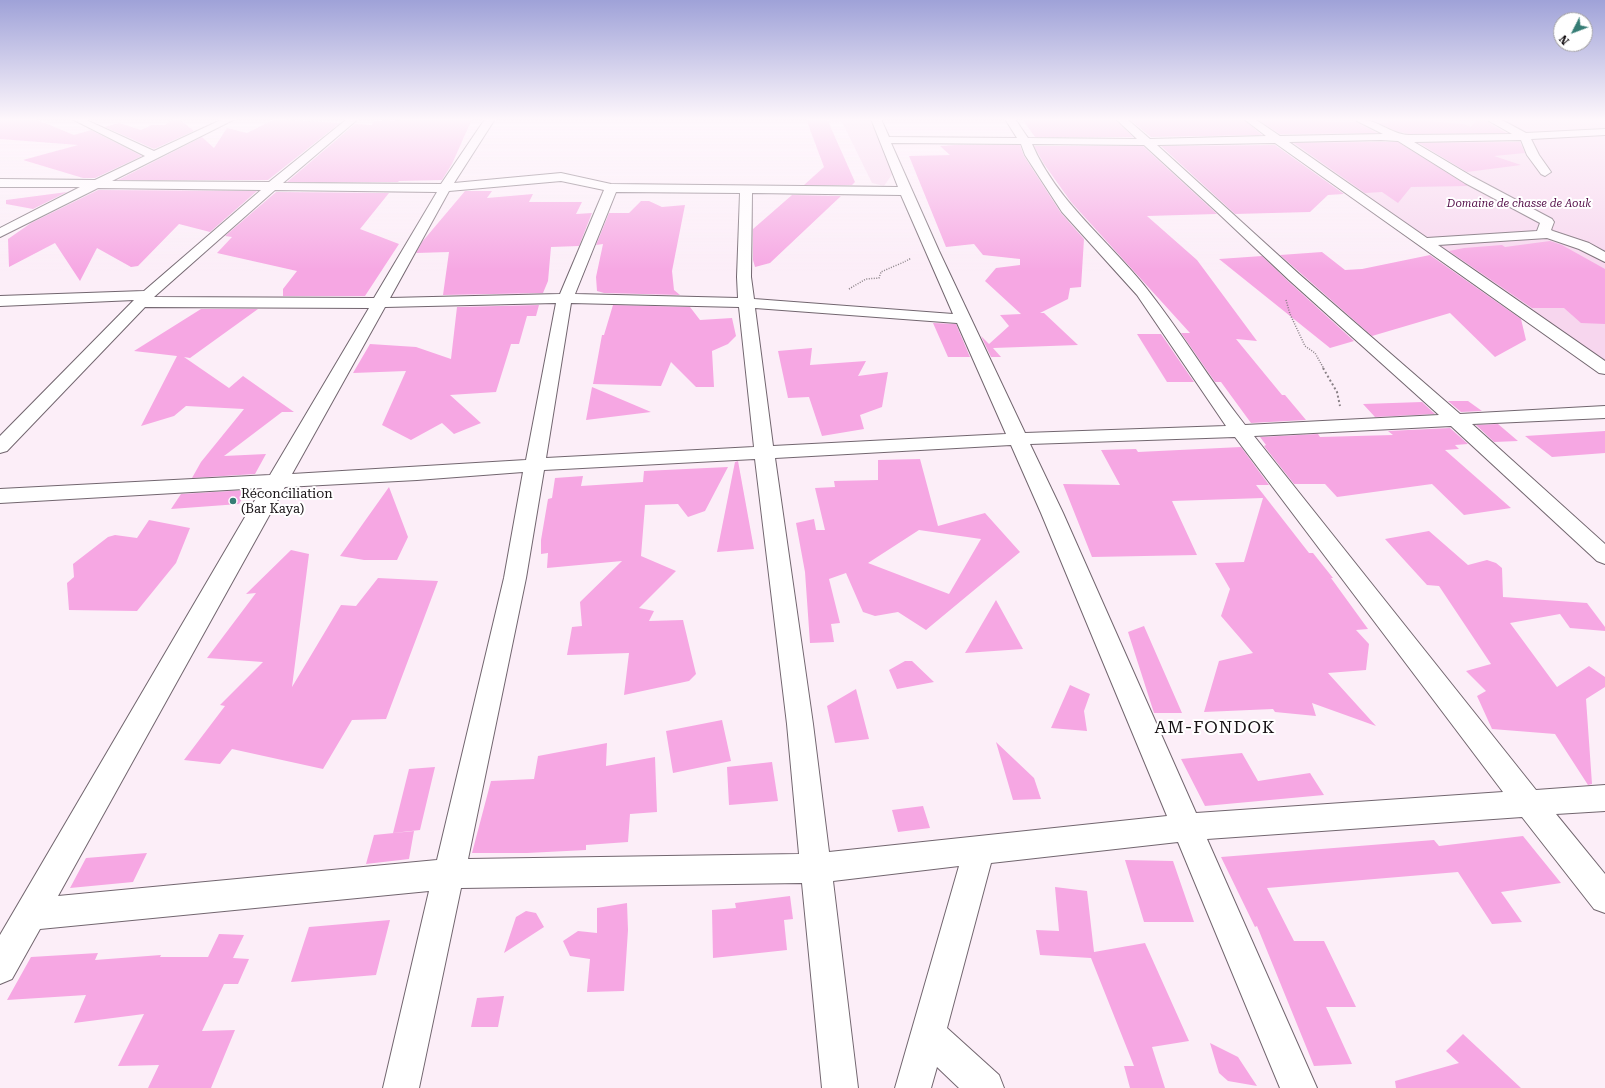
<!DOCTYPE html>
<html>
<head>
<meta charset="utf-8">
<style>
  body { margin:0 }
  #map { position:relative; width:1605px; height:1088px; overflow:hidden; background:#fceef8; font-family:"Roboto Serif",serif }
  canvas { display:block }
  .north { position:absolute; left:1553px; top:12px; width:40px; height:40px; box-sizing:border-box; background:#fff; border:1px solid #a2a0a1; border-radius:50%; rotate:228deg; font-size:11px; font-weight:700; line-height:16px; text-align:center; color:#171215 }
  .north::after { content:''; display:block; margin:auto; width:14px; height:18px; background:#367d75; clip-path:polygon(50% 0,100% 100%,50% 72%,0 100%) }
</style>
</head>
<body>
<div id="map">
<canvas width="1605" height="1088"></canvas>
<div class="north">N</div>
</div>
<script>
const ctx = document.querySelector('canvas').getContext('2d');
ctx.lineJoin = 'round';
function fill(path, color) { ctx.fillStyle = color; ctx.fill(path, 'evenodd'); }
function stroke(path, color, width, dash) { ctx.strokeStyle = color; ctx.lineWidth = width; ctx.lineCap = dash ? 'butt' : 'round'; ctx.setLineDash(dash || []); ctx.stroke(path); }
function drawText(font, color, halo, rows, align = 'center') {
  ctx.font = font + ' "Roboto Serif",serif'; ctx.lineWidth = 4; ctx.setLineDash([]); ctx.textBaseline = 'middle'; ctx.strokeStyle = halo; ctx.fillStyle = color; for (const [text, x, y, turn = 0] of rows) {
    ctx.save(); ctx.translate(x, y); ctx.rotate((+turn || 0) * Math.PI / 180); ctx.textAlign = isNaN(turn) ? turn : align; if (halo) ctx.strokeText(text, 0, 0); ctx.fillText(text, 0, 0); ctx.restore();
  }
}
const green = new Path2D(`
  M 829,119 L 869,119 L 896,169 L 884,186 L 872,183 L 842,122 L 827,123 Z
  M 1249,119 L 1605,119 L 1605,369 Z`);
const building = new Path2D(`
  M 0,119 L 35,119 L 74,135 L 91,130 L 142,156 L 95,178 L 83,178 L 23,160 L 78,145 L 0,139 Z
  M 173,119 L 179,119 L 194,131 L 154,149 L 105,127 L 119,123 L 141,130 L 152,125 L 165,125 Z
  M 275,119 L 340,123 L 268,180 L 118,180 L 202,137 L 214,148 L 227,128 L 247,133 Z
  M 402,119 L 472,119 L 452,164 L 442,180 L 399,181 L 398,182 L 287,182 L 355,124 L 372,125 L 374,121 L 401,120 Z
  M 806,119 L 827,119 L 855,182 L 852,185 L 804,185 L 824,167 Z
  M 1022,119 L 1115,119 L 1133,137 L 1035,137 Z
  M 1129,119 L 1243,119 L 1262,135 L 1151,137 Z
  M 1257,119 L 1319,119 L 1327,122 L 1356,122 L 1377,133 L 1280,134 Z
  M 1393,119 L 1464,124 L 1471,127 L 1478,119 L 1487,119 L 1490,124 L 1506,133 L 1409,134 L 1396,131 L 1379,123 L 1389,123 L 1387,121 L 1395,121 Z
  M 1381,142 L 1398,142 L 1468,186 L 1411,187 L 1398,203 L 1382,192 L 1365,193 L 1294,143 Z
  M 1520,142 L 1525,153 L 1494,156 L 1521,165 L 1467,172 L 1419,143 Z
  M 954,145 L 1020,145 L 1024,156 L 1061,213 L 1084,239 L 1081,287 L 1070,288 L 1068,299 L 1040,313 L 1044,313 L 1078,345 L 993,348 L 1001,357 L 991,357 L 981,336 L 989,344 L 1009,326 L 1000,315 L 1021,314 L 985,281 L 996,268 L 1020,265 L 1020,259 L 983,255 L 974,244 L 946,247 L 909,156 L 950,155 L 940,146 Z
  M 1275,145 L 1344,194 L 1328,195 L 1310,212 L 1235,214 L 1161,146 Z
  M 1034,146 L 1143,146 L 1217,214 L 1147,216 L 1197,260 L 1257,341 L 1236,339 L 1282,395 L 1285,395 L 1306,420 L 1251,423 L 1221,382 L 1215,382 L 1181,333 L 1190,333 L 1071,202 L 1044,164 Z
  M 98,190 L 257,191 L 210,232 L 179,224 L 138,266 L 131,267 L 97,248 L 80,281 L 55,243 L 9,267 L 8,239 L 31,223 Z
  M 465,191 L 492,191 L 487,198 L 533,194 L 529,202 L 582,202 L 576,214 L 592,213 L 579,246 L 551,247 L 548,281 L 543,293 L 443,295 L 449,252 L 416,253 L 422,242 Z
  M 67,192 L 33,209 L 6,204 L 6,200 Z
  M 276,192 L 389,193 L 360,229 L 399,244 L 365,296 L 283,296 L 283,289 L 297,271 L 217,253 L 232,237 L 225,236 Z
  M 792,195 L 841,196 L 770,263 L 755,267 L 753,260 L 753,229 Z
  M 641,201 L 649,201 L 662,207 L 685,205 L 672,271 L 674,290 L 680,295 L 604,293 L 597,291 L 596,277 L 603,244 L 596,245 L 609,213 L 629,213 Z
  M 1550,241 L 1562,245 L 1605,269 L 1605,324 L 1581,323 L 1564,308 L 1532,308 L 1449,251 L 1464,248 L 1502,245 L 1505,247 Z
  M 1322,252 L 1345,270 L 1362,269 L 1430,255 L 1521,319 L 1526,340 L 1495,357 L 1450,313 L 1372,336 L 1280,255 Z
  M 1262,256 L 1288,281 L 1354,341 L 1330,348 L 1219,259 Z
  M 539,305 L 536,316 L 527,316 L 519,344 L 511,344 L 496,392 L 450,395 L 481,423 L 454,434 L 442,423 L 411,440 L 382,425 L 406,371 L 353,373 L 370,344 L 416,347 L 451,359 L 457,307 Z
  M 613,305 L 690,307 L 700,320 L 732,318 L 736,336 L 728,344 L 712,351 L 714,387 L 696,387 L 671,362 L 661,386 L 593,384 L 602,335 L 604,335 Z
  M 201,309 L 258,309 L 190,358 L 184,357 L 229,388 L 243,376 L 294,412 L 282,412 L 224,456 L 266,454 L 255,474 L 192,478 L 201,462 L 244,409 L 186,406 L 174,416 L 141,426 L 177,356 L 134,351 Z
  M 933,323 L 956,324 L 970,357 L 948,357 Z
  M 1137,334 L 1161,334 L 1194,382 L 1167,382 Z
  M 812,348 L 810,365 L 866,361 L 858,376 L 888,372 L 882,407 L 860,415 L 864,429 L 822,436 L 809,397 L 788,398 L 778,351 Z
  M 592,387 L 651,412 L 586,420 Z
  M 1448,401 L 1468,401 L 1482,411 L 1461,412 Z
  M 1422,402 L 1435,414 L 1375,417 L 1363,404 Z
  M 1498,424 L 1518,441 L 1494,442 L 1476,425 Z
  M 1450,428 L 1468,444 L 1455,445 L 1459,449 L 1445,450 L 1511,508 L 1464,515 L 1432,484 L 1337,497 L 1325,484 L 1294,484 L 1264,446 L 1266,445 L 1260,437 L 1318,434 L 1320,437 L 1393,435 L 1388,431 Z
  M 1605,431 L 1605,453 L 1552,457 L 1525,436 Z
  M 1241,447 L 1269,485 L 1256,485 L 1309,553 L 1313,553 L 1333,578 L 1331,578 L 1368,629 L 1356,630 L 1369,644 L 1366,670 L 1328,673 L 1376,726 L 1312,703 L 1316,716 L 1275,712 L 1273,709 L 1204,712 L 1219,661 L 1253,653 L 1221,616 L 1230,589 L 1215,563 L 1244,562 L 1263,498 L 1172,501 L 1197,555 L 1092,557 L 1063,484 L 1120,485 L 1101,450 L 1136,449 L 1138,452 Z
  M 920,459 L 938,526 L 985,513 L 1020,552 L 926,630 L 898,612 L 875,616 L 863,612 L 846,573 L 829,579 L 840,623 L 831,624 L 834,642 L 810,643 L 805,572 L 796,523 L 814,519 L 816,530 L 825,530 L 815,488 L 835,487 L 834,481 L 878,480 L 878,460 ZM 919,530 L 981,539 L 949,594 L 868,563 Z
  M 738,461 L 754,549 L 717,552 L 735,462 Z
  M 728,467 L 705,511 L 688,517 L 678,504 L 645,505 L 641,556 L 676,571 L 639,608 L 654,611 L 649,621 L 683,620 L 696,674 L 689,681 L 624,695 L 629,653 L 567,655 L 572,627 L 582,626 L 580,602 L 622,561 L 547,568 L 548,553 L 541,554 L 541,540 L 548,499 L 552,498 L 555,478 L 583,476 L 581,486 L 643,482 L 644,471 Z
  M 389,487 L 408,537 L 397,560 L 364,560 L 340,556 Z
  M 247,490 L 239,504 L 171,509 L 181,494 Z
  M 149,520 L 190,528 L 176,563 L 137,611 L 69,610 L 67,583 L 74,577 L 73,564 L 108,537 L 115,535 L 137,538 Z
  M 1429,531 L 1468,565 L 1487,560 L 1496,563 L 1502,568 L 1503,597 L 1587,603 L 1605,627 L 1605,631 L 1570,628 L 1560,614 L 1510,623 L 1557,687 L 1589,666 L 1605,677 L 1605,687 L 1586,699 L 1592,784 L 1588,785 L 1555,734 L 1492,729 L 1477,696 L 1486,691 L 1466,671 L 1491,664 L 1439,586 L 1427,585 L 1385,539 Z
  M 291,550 L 309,554 L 292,687 L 341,605 L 356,606 L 378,578 L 438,581 L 386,719 L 352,720 L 323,769 L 232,749 L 220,764 L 184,760 L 225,706 L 220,705 L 263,662 L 207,658 L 256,593 L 246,594 Z
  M 996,600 L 1023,649 L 965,653 Z
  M 1144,626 L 1182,713 L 1154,713 L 1128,632 Z
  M 905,661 L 912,661 L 934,682 L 897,689 L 889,670 Z
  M 1070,685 L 1090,694 L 1084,711 L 1087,731 L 1051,728 Z
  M 856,689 L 869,739 L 835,743 L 827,706 Z
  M 722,720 L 731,761 L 673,773 L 666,731 Z
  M 996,742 L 1034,778 L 1041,799 L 1013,800 Z
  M 607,743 L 606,766 L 655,757 L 657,812 L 630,814 L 628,842 L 586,845 L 586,850 L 527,853 L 472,853 L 491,781 L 534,779 L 538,756 Z
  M 1242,753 L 1258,781 L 1310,773 L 1324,795 L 1205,806 L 1181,759 Z
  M 772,762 L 778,801 L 729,805 L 727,767 Z
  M 435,767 L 420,830 L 393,833 L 409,769 Z
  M 923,806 L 930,828 L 898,832 L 892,810 Z
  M 414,831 L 409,859 L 366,864 L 374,835 Z
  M 1523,836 L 1561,883 L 1501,892 L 1522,922 L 1492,924 L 1458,872 L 1267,888 L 1294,941 L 1324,941 L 1356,1007 L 1326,1007 L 1352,1064 L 1314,1066 L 1257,926 L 1255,927 L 1221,857 L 1434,840 L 1439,846 Z
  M 147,853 L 133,882 L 70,888 L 86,858 Z
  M 1125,860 L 1173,861 L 1194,922 L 1144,922 Z
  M 1055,887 L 1087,891 L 1094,952 L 1145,943 L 1189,1041 L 1152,1047 L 1165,1088 L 1130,1088 L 1124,1066 L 1134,1066 L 1091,958 L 1040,955 L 1036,930 L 1059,931 Z
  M 790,896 L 793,919 L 784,920 L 787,950 L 713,958 L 712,910 L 736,908 L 735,903 Z
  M 627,903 L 628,930 L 624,991 L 587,992 L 590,959 L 570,956 L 563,941 L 578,931 L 597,933 L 597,908 Z
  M 526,911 L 536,913 L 544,927 L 504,953 L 516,917 Z
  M 390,920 L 376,975 L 291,982 L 309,927 Z
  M 219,934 L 244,935 L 233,958 L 249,959 L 238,984 L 224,984 L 202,1031 L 235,1030 L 211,1088 L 148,1088 L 159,1065 L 118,1066 L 144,1014 L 74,1023 L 86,995 L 7,1000 L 31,957 L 98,953 L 95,960 L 161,955 L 160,957 L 208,957 Z
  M 504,996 L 498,1027 L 471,1027 L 477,998 Z
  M 1463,1034 L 1521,1088 L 1396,1088 L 1395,1081 L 1459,1063 L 1446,1051 Z
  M 1210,1043 L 1238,1057 L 1257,1086 L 1228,1081 L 1219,1073 Z`);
const pathFar1 = new Path2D(`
  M 849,289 L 866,279 L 879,278 L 881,272 C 887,269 908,261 911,258
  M 1286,300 L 1290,314 L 1305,346 L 1315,353 L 1324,369`);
const path = new Path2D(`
  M 1323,368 L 1337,392 L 1340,406`);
const minor = new Path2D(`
  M 72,119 L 84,119 L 154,151 L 223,119 L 235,119 L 112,181 L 269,182 L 347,119 L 358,119 L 283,183 L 441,184 L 485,119 L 495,119 L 454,183 L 561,173 L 611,184 L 898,187 L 871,119 L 881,119 L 889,137 L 1017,138 L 1005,119 L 1015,119 L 1028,138 L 1137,139 L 1116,119 L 1127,119 L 1150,139 L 1266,136 L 1244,119 L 1255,119 L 1280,136 L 1383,134 L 1357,121 L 1356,119 C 1379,119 1389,134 1409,135 L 1512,134 L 1489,121 L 1488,119 L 1500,119 L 1526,133 L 1605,129 L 1605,135 L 1531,139 L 1539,155 L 1551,172 L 1545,176 L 1541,174 L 1527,155 L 1521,140 L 1414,142 L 1473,177 L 1552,219 L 1554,222 L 1551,230 L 1553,231 L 1589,243 L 1605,252 L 1605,262 L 1579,249 L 1547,238 L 1438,245 L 1605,361 L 1605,374 L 1599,373 L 1275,143 L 1157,145 L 1299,274 L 1460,414 L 1605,406 L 1605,418 L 1472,424 L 1605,544 L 1605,564 L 1597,561 L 1451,426 L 1254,436 L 1536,790 L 1605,785 L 1605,811 L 1556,814 L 1605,874 L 1605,913 L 1594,909 L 1522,817 L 1207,839 L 1317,1088 L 1280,1088 L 1178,842 L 991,863 L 947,1028 L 999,1075 L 1004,1088 L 959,1088 L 937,1067 L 931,1088 L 895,1088 L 959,866 L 833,881 L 858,1088 L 822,1088 L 802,883 L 461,888 L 419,1088 L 383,1088 L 429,891 L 40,929 L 12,979 L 0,984 L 0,935 L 262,488 L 0,503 L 0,489 L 270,475 L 369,308 L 145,307 L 7,451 L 0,453 L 0,436 L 134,300 L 0,306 L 0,296 L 144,291 L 261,190 L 98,188 L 0,237 L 0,228 L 80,187 L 0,187 L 0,179 L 95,180 L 145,156 ZM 1381,140 L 1398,141 L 1465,183 L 1540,223 L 1537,231 L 1427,238 L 1289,142 ZM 891,143 L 1021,144 L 1025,155 L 1062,212 L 1137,295 L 1226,426 L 1025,433 L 939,251 ZM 1032,144 L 1144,145 L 1217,212 L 1289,280 L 1439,415 L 1245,425 C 1210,381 1182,333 1147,289 C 1109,241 1057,202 1032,144 ZM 561,181 L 604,190 L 560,294 L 390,298 L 449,191 ZM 275,190 L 437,192 L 374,298 L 154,297 ZM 616,192 L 740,193 L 737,277 L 738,298 L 575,294 ZM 752,193 L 901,195 L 953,314 L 754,299 L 751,277 ZM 556,303 L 526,460 L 292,474 L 385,307 ZM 571,303 L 739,307 L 754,447 L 546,458 ZM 755,308 L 957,323 L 1006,434 L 773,446 ZM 1235,437 L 1503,792 L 1196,813 L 1063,513 L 1030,444 ZM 1011,445 L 1041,513 L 1167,816 L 829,852 L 813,724 L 775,458 ZM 755,459 L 787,724 L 799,854 L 468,859 L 526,578 L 544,470 ZM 523,472 L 504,578 L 437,860 L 58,896 L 285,487 L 417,480 Z`);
const markers = [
  [233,501,4,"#367d75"]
];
const farParknames = [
  ["Domaine de chasse de Aouk",1519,204]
];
const poiNames = [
  ["Réconciliation",241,494],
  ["(Bar Kaya)",241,509]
];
const nearNeighbourhoodnames = [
  ["AM-FONDOK",1215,728]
];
fill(green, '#f7d6ee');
fill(building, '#f6a7e3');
stroke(minor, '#72666f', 2);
stroke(pathFar1, '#898086', 1.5, [1, 1.5]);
stroke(path, '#898086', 2, [2, 2.5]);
fill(minor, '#fff');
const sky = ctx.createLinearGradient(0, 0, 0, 271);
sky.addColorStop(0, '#9fa2d8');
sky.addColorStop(0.44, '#fef7fc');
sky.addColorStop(1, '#fef7fc00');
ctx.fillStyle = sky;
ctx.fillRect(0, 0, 1605, 271);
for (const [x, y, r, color] of markers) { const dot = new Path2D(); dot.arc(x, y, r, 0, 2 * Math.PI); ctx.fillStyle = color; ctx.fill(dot); stroke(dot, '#fff', 1.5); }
drawText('italic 11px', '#55114a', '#fff', farParknames);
drawText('13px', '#171215', '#fff', poiNames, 'left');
ctx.letterSpacing = '1px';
drawText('17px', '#171215', '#fff', nearNeighbourhoodnames);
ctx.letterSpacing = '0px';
</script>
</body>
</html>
